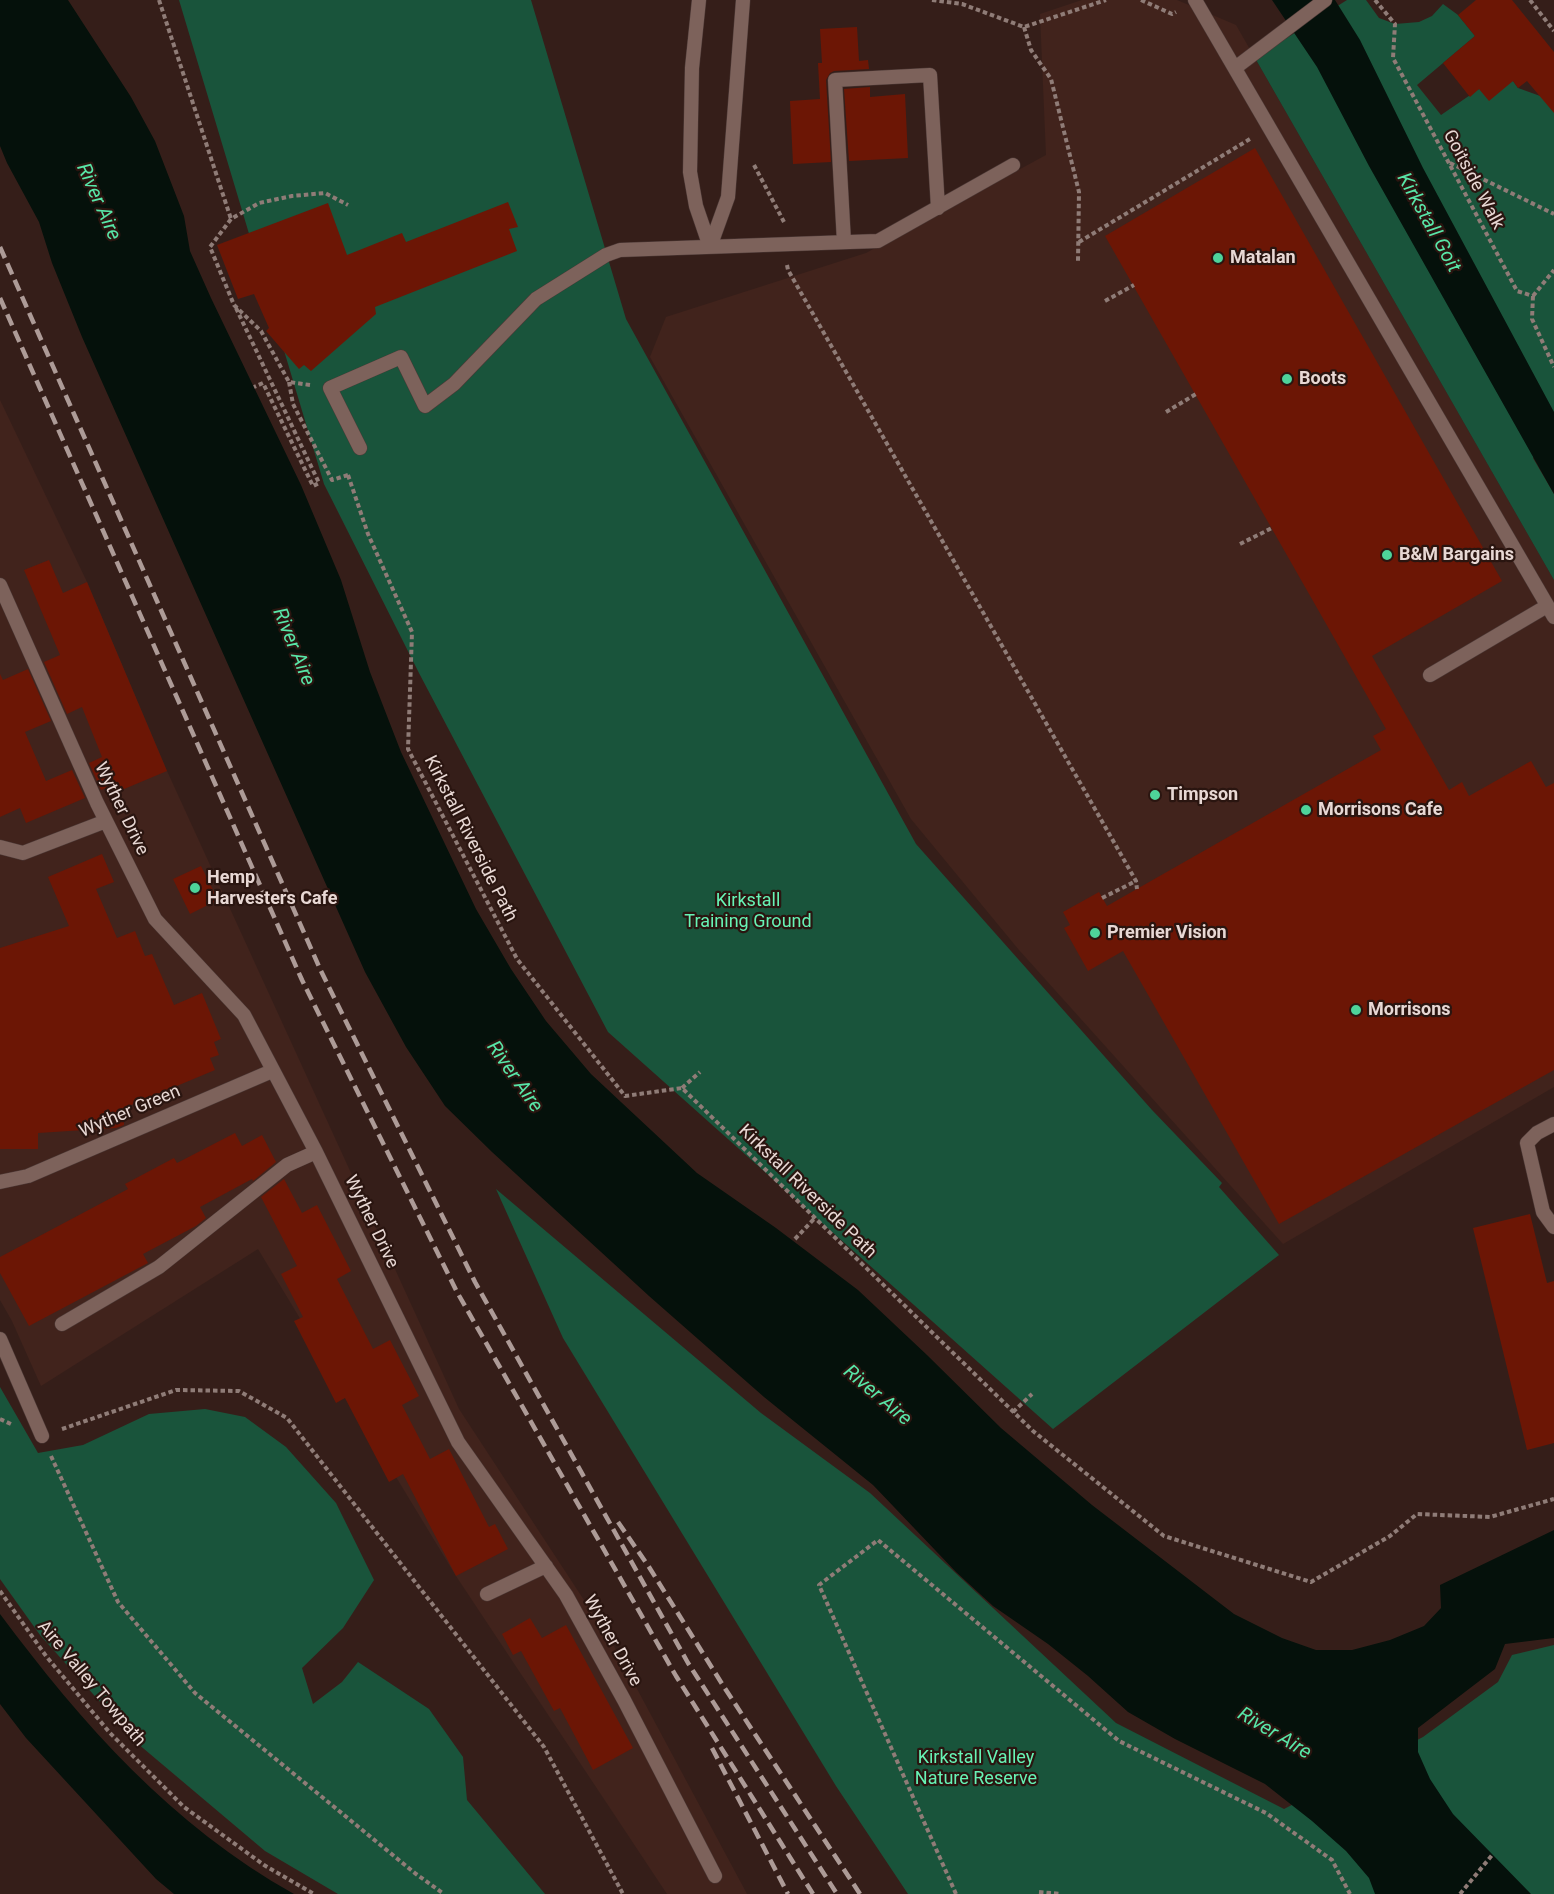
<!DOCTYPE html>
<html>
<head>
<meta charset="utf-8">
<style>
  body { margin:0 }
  canvas { display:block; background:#351e19 }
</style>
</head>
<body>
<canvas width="1554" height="1894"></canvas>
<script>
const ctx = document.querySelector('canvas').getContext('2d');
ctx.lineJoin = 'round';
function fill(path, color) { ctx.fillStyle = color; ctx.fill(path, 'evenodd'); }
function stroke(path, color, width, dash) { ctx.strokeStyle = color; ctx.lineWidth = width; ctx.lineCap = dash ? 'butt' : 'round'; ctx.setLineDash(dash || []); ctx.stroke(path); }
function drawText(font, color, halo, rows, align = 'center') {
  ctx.font = font + ' Roboto,sans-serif'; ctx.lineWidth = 4.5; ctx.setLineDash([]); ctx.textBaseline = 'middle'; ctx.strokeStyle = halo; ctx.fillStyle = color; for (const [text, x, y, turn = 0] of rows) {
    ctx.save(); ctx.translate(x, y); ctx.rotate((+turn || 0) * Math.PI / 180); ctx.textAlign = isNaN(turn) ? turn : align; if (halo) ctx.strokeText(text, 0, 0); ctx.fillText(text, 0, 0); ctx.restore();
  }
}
const built = new Path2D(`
  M 1082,0 L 1177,0 L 1236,25 L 1554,580 L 1554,1087 L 1283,1244 L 1019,950 L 911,819 L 650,357 L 666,317 L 866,253 L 1046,155 L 1040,14 Z
  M 0,400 L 87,582 L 167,771 L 459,1409 L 614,1646 L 747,1894 L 667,1894 L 456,1576 L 258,1249 L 41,1386 L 12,1321 L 0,1300 Z`);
const green = new Path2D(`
  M 179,0 L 531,0 L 626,319 L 916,844 L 1152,1110 L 1222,1183 L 1219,1187 L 1279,1255 L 1053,1429 L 608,1032 L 419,673 L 324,484 Z
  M 1347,0 L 1366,0 L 1379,18 L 1395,24 L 1419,22 L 1432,16 L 1443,4 L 1458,15 L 1475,36 L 1417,85 L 1441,115 L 1479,89 L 1513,81 L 1518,88 L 1554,101 L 1554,426 L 1533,458 L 1554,494 L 1554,580 L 1255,58 Z
  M 496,1189 L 761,1413 L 870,1493 L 1116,1723 L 1284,1809 L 1423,1737 L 1498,1682 L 1512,1655 L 1554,1645 L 1554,1894 L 908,1894 L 836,1786 L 563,1338 Z
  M 0,1387 L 38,1453 L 83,1445 L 149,1414 L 205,1409 L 245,1417 L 286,1447 L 336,1503 L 374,1580 L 343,1628 L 302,1668 L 313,1704 L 342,1682 L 358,1662 L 429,1709 L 463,1757 L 467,1800 L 545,1894 L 338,1894 L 265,1851 L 137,1743 L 40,1635 L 0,1579 Z`);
const water = new Path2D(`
  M 0,0 L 68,0 L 131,97 L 155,141 L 184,216 L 190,251 L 211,298 L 301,485 L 341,580 L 370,672 L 401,752 L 476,909 L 511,969 L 546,1021 L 591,1074 L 697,1173 L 776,1228 L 858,1290 L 927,1355 L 1001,1428 L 1092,1505 L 1234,1614 L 1282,1638 L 1316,1650 L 1352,1650 L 1390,1640 L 1424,1626 L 1441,1608 L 1440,1585 L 1554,1530 L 1554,1638 L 1505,1644 L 1495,1669 L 1418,1728 L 1418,1752 L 1430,1779 L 1453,1814 L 1531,1894 L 1375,1894 L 1369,1878 L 1346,1851 L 1312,1821 L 1265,1784 L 1175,1739 L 1128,1712 L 1088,1676 L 1048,1644 L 993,1606 L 956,1572 L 873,1485 L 764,1397 L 649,1296 L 492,1152 L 445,1106 L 406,1047 L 365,972 L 82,337 L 52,263 L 39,222 L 7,163 L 0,146 Z
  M 1272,0 L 1335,0 L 1360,40 L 1423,168 L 1554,412 L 1554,494 L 1369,166 L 1317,67 Z
  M 0,1614 C 83,1725 171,1825 294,1894 L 174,1894 L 156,1879 L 26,1738 L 0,1704 Z`);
const building = new Path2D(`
  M 1476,0 L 1512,0 L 1554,52 L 1554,113 L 1527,81 L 1518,88 L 1513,81 L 1489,101 L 1479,89 L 1470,97 L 1443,63 L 1475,36 L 1458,15 Z
  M 857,27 L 859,61 L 868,60 L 869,69 L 834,71 L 830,73 L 826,80 L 831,162 L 793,164 L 790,101 L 820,99 L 818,63 L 822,63 L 820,29 Z
  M 870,87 L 870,97 L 905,94 L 908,158 L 849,161 L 844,89 Z
  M 1255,148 L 1502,581 L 1372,656 L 1449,790 L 1462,782 L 1469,796 L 1531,761 L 1546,787 L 1554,783 L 1554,1070 L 1279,1224 L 1123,951 L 1088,971 L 1064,928 L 1070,925 L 1063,912 L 1099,892 L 1107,906 L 1381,750 L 1373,736 L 1386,729 L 1105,236 Z
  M 508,202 L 518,227 L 509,229 L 517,251 L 375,307 L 376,314 L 311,371 L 304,365 L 299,369 L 266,331 L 269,328 L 254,294 L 238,299 L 217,245 L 328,203 L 347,255 L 402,233 L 406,242 Z
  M 49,560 L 63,593 L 87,582 L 167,771 L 117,792 L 114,785 L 101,790 L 89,763 L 102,757 L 82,707 L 67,714 L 44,662 L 60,655 L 24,570 Z
  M 28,669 L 51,721 L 25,732 L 46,781 L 72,770 L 85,798 L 26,823 L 20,808 L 0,817 L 0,674 L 3,680 Z
  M 102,854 L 114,882 L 96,889 L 117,938 L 135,931 L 145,956 L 152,954 L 174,1005 L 202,993 L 221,1039 L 214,1042 L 219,1055 L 210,1058 L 215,1070 L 124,1108 L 124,1125 L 116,1128 L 38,1133 L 38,1149 L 0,1149 L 0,948 L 69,926 L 48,877 Z
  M 201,866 L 218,900 L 190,914 L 173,879 Z
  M 235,1133 L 242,1146 L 262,1135 L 276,1162 L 253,1181 L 252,1179 L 200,1207 L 206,1218 L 196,1226 L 143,1254 L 148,1263 L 29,1326 L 0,1273 L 0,1257 L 128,1189 L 125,1184 L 174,1158 L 177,1163 Z
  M 284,1179 L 302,1213 L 317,1205 L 351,1271 L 337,1279 L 373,1349 L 390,1340 L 419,1396 L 402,1405 L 430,1459 L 449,1449 L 489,1527 L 495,1524 L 508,1549 L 456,1576 L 403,1474 L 389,1482 L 345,1398 L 336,1403 L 294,1321 L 303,1317 L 281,1274 L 297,1266 L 261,1197 Z
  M 1530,1214 L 1547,1283 L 1554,1281 L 1554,1443 L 1527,1450 L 1473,1228 Z
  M 530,1618 L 542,1638 L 566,1625 L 633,1748 L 593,1770 L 560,1708 L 554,1711 L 521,1651 L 513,1655 L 502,1634 Z`);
const path = new Path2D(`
  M 159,0 L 231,219
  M 932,0 L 962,4 L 1024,27 L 1106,0
  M 1141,0 L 1172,14 L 1176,12
  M 1375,0 L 1395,24 L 1393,58 L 1517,291 L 1533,296
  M 1530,0 L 1554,31
  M 1024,27 L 1031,50 L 1051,79 L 1079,192 L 1078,261
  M 1450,163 L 1554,214
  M 754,165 L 784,222
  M 1079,242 L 1250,139
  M 787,265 L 788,270 L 1136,881 L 1137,889
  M 1533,296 L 1532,319 L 1554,367
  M 1533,296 L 1554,270
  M 1105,301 L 1134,285
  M 236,308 L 319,483 L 313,486 L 263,383 L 254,387
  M 289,382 L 293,404 L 332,480 L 348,475
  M 310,385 L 289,382 L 261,331 L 234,305 L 210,247 L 231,219 L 259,203 L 292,196 L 325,193 L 348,205
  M 1166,412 L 1196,394
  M 348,475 L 368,534 L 412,632 L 408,749 L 517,959 L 625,1096 L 682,1088 L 1033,1431 L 1164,1536 L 1311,1582 L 1390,1536 L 1417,1514 L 1490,1517 L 1554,1499
  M 1240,544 L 1272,528
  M 1102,898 L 1136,881
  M 682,1088 L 700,1072
  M 795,1239 L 815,1218
  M 1013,1412 L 1032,1394
  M 0,1419 L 13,1425
  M 62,1429 L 176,1390 L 239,1391 L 287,1418 L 544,1747 L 623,1894
  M 51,1456 L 118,1602 L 195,1693 L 416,1874 L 444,1894
  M 0,1591 L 46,1656 L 110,1733 L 184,1807 L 264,1865 L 314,1894
  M 1039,1892 L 1061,1894
  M 956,1894 L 819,1585 L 878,1540 L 1119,1741 L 1266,1813 L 1332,1860 L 1350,1894
  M 1460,1894 L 1493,1854`);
const lane = new Path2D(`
  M 699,0 L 692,68 L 690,172 L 696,206 L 710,247
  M 1195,0 L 1554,617
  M 1235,68 L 1325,0
  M 844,242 L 835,80 L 930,75 L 938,208
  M 710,247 L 728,197 L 743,0
  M 360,448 L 330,388 L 401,357 L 425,406 L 454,384 L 536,299 L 606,255 L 620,250 L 878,241 L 1013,165
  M 0,585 L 97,803 L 155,919 L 244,1015 L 316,1152 L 458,1442 L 566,1595 L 624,1700 L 715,1876
  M 1430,675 L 1547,606
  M 0,847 L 23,853 L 106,821
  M 1554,1124 L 1537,1133 L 1527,1143 L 1543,1212 L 1554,1227
  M 0,1182 L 28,1176 L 272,1071
  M 62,1324 L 159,1267 L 287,1165 L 316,1152
  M 0,1339 L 42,1436
  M 487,1594 L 546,1566`);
const rail = new Path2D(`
  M 0,247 L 321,971 L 475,1282 L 688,1663 L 837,1894
  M 0,298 L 302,980 L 457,1292 L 676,1676 L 813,1894
  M 618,1522 L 649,1567 L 724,1687 L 860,1894
  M 712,1748 L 788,1894`);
const markers = [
  [1218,258,6,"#4ed39a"],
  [1287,379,6,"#4ed39a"],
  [1387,555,6,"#4ed39a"],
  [1155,795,6,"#4ed39a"],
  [1306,810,6,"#4ed39a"],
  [195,888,6,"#4ed39a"],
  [1095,933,6,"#4ed39a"],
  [1356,1010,6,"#4ed39a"]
];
const streetNames = [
  ["Goitside Walk",1473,180,62],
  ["Wyther Drive",121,809,64],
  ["Kirkstall Riverside Path",470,839,63],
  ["Wyther Green",130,1112,-23],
  ["Kirkstall Riverside Path",807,1192,44],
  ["Wyther Drive",371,1222,64],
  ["Wyther Drive",612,1641,61],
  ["Aire Valley Towpath",91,1684,50]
];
const poiNames = [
  ["Matalan",1230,258],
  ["Boots",1299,379],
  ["B&M Bargains",1399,555],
  ["Timpson",1167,795],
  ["Morrisons Cafe",1318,810],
  ["Hemp",207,878],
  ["Harvesters Cafe",207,899],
  ["Premier Vision",1107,933],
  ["Morrisons",1368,1010]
];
const parkNames = [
  ["Kirkstall",748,901],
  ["Training Ground",748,922],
  ["Kirkstall Valley",976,1758],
  ["Nature Reserve",976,1779]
];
const waterNames = [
  ["River Aire",98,202,66],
  ["Kirkstall Goit",1428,223,61],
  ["River Aire",293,647,68],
  ["River Aire",514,1077,55],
  ["River Aire",877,1396,40],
  ["River Aire",1274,1734,31]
];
fill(built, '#41231c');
fill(green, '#19543b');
fill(water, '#05110b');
fill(building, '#6c1605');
stroke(lane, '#4c3936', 15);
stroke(path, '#8f7c77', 4, [4.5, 3]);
stroke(lane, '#7d625b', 14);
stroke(rail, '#ad9b97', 4.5, [12, 6]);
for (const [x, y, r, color] of markers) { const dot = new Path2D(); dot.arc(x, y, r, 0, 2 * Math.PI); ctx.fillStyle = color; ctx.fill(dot); stroke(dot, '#2a1510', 2); }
drawText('18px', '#e8d8d4', '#2a1510', streetNames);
drawText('bold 18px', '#e8d8d4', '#2a1510', poiNames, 'left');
drawText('18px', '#67f3b5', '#2a1510', parkNames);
drawText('italic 20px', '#58e6a8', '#2a1510', waterNames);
</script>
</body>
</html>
